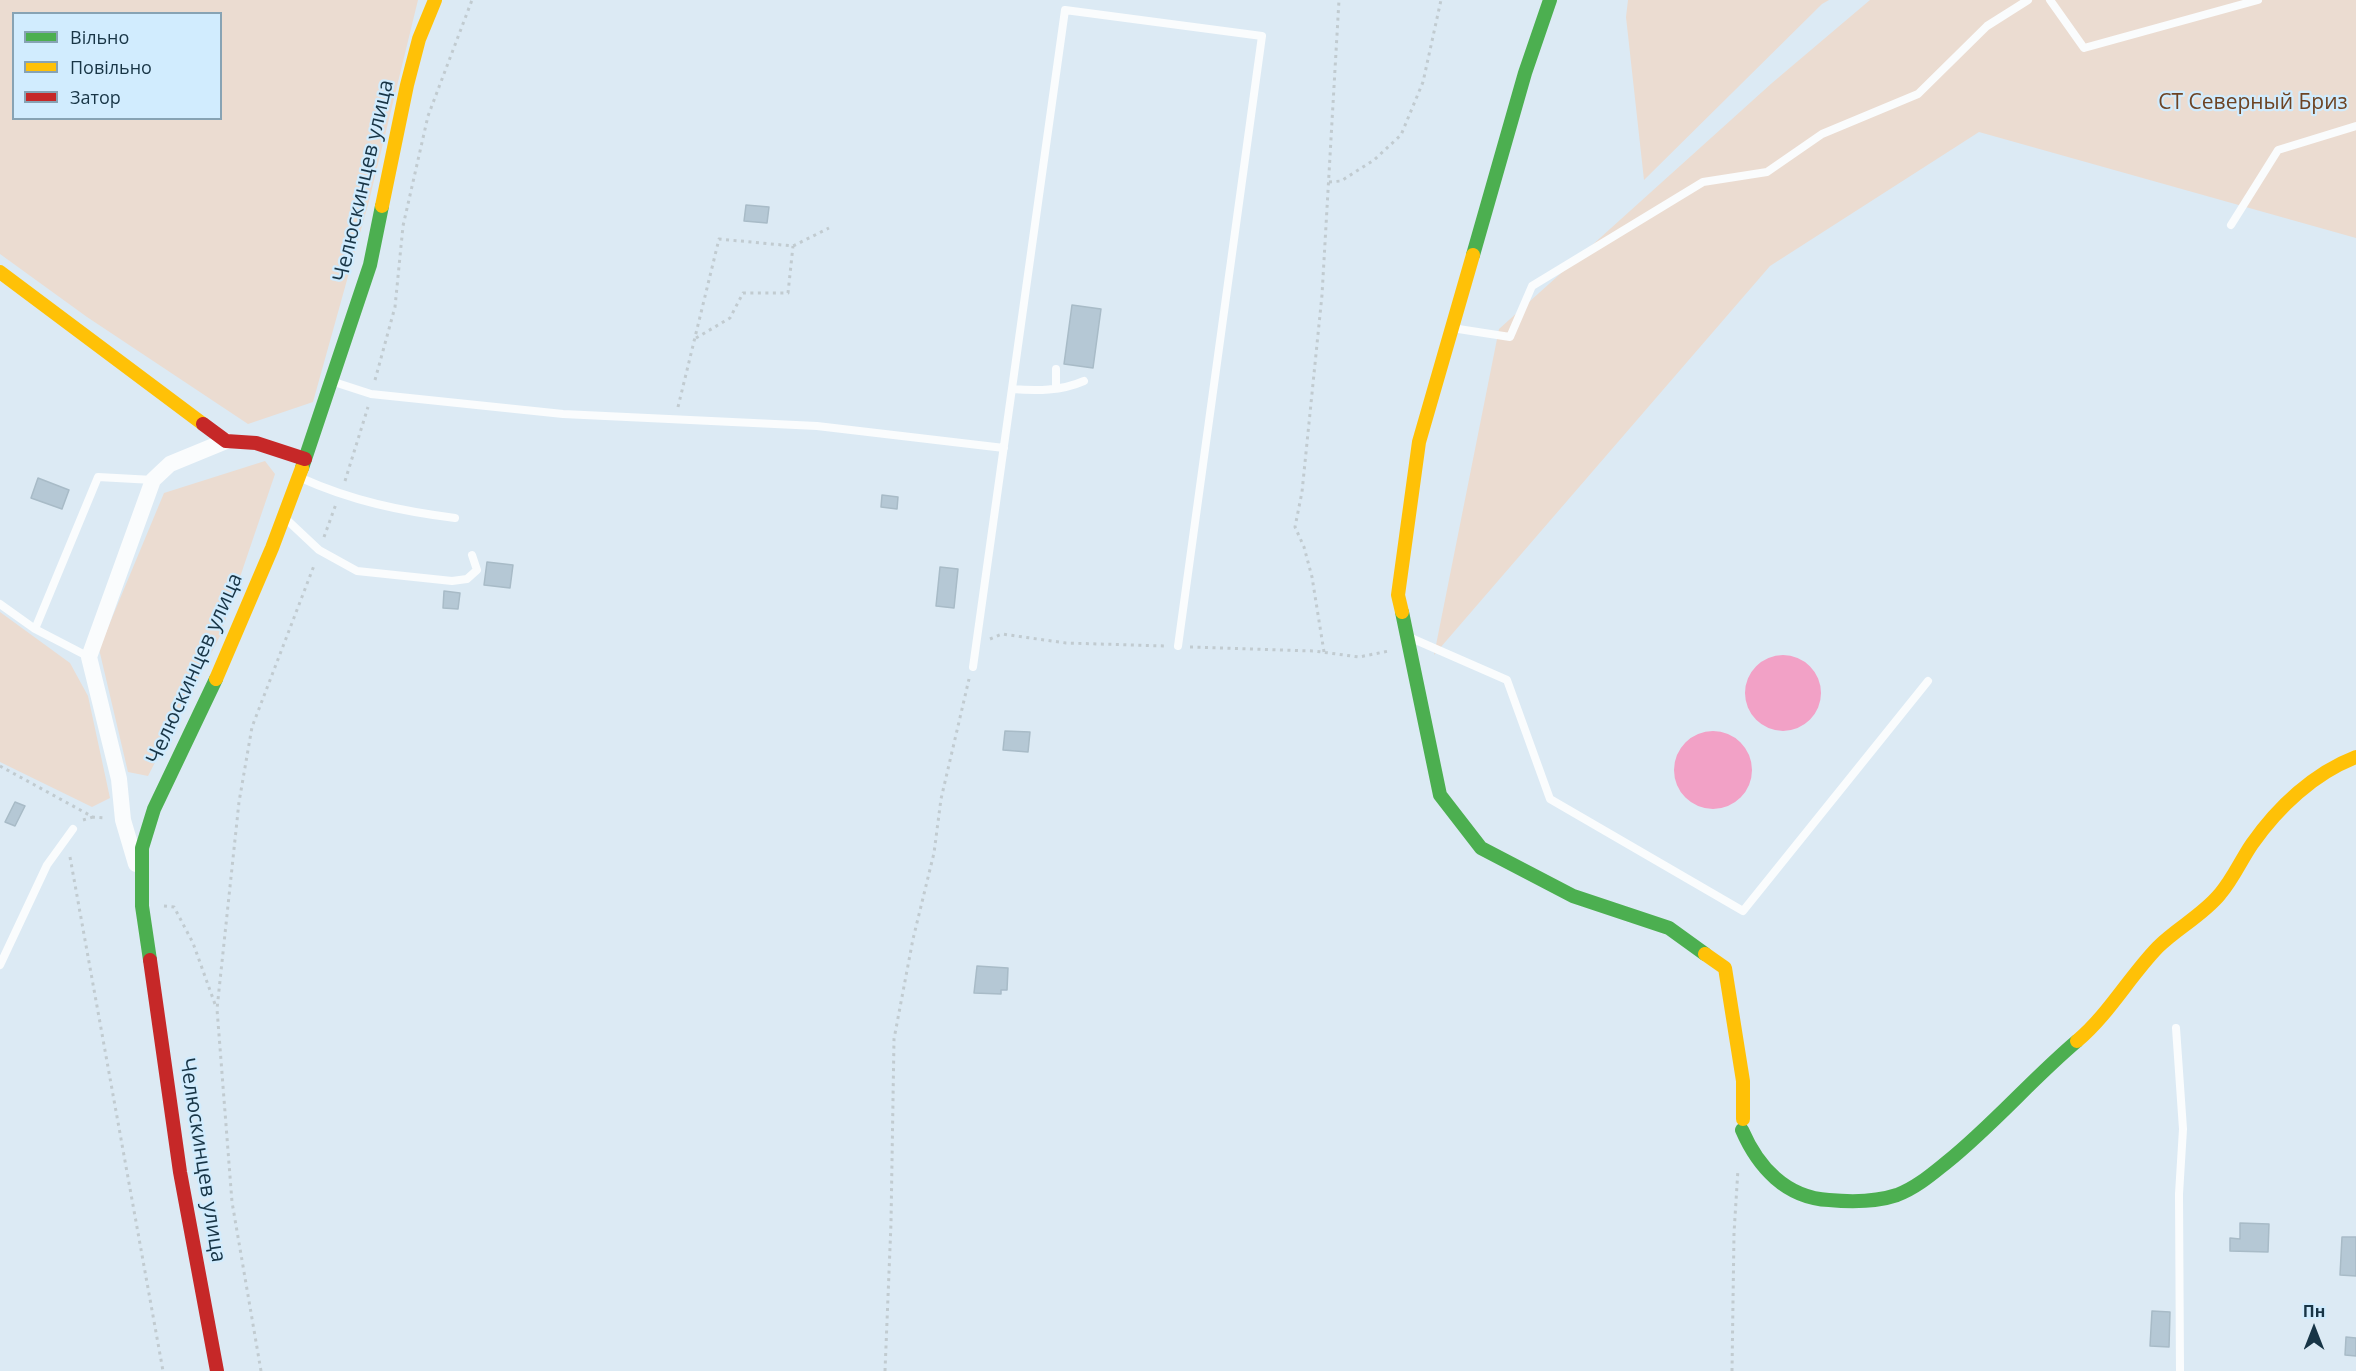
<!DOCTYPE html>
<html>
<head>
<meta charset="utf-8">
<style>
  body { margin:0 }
  #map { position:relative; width:2356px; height:1371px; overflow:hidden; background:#dceaf4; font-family:"Open Sans",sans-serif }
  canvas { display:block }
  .legend { position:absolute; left:12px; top:12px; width:210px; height:108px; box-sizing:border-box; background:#d1ecfe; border:2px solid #87a3b4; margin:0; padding:8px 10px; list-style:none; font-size:18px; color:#183546 }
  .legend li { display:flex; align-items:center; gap:12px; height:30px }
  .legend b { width:30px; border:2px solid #87a3b4 }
  .north { position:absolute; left:2284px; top:1299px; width:60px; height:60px; -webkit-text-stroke:4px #d1ecfe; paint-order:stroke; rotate:0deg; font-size:16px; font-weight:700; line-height:24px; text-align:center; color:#183546 }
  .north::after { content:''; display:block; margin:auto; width:21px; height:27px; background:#183546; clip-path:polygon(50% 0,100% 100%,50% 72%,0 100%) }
</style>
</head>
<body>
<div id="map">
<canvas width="2356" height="1371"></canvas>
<ul class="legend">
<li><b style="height:8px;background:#4caf50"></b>Вільно</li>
<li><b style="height:8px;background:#ffc107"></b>Повільно</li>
<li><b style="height:8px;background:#c62828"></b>Затор</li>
</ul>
<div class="north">Пн</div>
</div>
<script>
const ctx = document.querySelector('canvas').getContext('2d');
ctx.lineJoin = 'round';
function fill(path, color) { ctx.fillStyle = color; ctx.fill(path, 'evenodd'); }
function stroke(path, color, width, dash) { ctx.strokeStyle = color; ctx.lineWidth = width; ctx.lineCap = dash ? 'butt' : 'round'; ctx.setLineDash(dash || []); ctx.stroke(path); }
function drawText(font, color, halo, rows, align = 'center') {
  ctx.font = font + ' "Open Sans",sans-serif'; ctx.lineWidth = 4.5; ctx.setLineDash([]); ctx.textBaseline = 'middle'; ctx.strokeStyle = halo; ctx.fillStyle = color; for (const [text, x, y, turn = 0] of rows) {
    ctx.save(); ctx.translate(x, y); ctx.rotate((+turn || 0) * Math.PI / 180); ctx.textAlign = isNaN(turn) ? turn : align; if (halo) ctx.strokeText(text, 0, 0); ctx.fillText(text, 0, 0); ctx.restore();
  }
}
const green = new Path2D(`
  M 0,0 L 418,0 L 369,201 L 313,402 L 248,424 L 87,317 L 0,254 ZM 14,14 L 220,14 L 220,118 L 14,118 Z
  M 1628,0 L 1829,0 L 1822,4 L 1644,180 L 1626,17 Z
  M 1870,0 L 2356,0 L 2356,238 L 1979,132 L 1770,266 L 1434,655 L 1499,329 L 1772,83 Z
  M 265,461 L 275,474 L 220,636 L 148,776 L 128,772 L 99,649 L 164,493 Z
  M 0,612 L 70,663 L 88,696 L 110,798 L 92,807 L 0,762 Z`);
const water = new Path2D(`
  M1745 693a38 38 0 1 1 76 0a38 38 0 1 1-76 0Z
  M1674 770a39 39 0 1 1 78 0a39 39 0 1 1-78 0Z`);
const building = new Path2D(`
  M 746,205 L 769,207 L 767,223 L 744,221 Z
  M 1072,305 L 1101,309 L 1093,368 L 1064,364 Z
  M 38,478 L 69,490 L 62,509 L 31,498 Z
  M 882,495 L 898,497 L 897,509 L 881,507 Z
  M 487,562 L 513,565 L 510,588 L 484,585 Z
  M 940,567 L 958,569 L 954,608 L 936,606 Z
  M 444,591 L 460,593 L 458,609 L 443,608 Z
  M 1005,731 L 1030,732 L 1028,752 L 1003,750 Z
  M 15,802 L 25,806 L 15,826 L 5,822 Z
  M 977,966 L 1008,968 L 1007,990 L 1001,990 L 1001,994 L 974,993 Z
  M 2240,1223 L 2269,1224 L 2268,1252 L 2230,1251 L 2230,1238 L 2240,1239 Z
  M 2342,1237 L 2356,1237 L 2356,1276 L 2340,1275 Z
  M 2152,1311 L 2170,1312 L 2169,1347 L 2150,1346 Z
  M 2346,1337 L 2356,1338 L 2356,1356 L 2345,1355 Z`);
const path = new Path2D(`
  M 1329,182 L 1341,181 L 1374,160 L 1401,135 L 1423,82 L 1441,0
  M 696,338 L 730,318 L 743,293 L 788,293 L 793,246
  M 375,380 L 395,307 L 403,226 L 428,116 L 472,0
  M 678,407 L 719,239 L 793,246 L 829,228
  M 345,481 L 368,407
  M 324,537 L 336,504
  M 990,639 L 1002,634 L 1066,643 L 1165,646
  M 1190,647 L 1314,651 L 1359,657 L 1389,651
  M 1324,652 L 1312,577 L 1304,547 L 1295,527 L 1302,492 L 1322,295 L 1339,0
  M 0,766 L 93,817 L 105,818
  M 83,820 L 93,817
  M 70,857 L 163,1371
  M 164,906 L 174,907 L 193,943 L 216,1007
  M 261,1371 L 232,1202 L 217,1009 L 239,802 L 252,727 L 315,563
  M 885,1371 L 891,1223 L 894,1039 L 913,939 L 934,853 L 941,799 L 969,679
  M 1732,1371 L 1734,1233 L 1738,1169`);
const lane = new Path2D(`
  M 2050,0 L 2084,48 L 2258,0
  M 2231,225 L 2278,150 L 2356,126
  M 1452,328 L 1510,337 L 1532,286 L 1703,182 L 1767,172 L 1822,134 L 1918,94 L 1987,26 L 2028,0
  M 1056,369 L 1056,388
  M 334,382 L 371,394 L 563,414 L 817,426 L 1004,448
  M 1012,389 C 1037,391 1061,391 1084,381
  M 301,478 C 352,501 401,511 455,518
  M 286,519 L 319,550 L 357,571 L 452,581 L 467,579 L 477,570 L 472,555
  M 0,604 L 35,629 L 89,657
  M 35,629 L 98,477 L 153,480
  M 1411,638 L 1507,680 L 1550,799 L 1743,911 L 1928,681
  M 973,667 L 1065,10 L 1262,36 L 1178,646
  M 0,965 L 47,865 L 73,829
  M 2176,1028 L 2183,1129 L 2179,1194 L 2180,1371`);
const street = new Path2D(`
  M 136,864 L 123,820 L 119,779 L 89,657 L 153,480 L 170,464 L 226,441`);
const fast = new Path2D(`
  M 1473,255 L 1525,73 L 1550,0
  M 302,468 L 370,265 L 382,206
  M 1402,612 L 1440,795 L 1481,848 L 1573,896 L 1669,928 L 1705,954
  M 150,960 L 142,906 L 142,848 L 154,809 L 216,679
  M 1742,1130 C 1758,1167 1786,1198 1829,1200 C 1851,1202 1876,1202 1897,1195 C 1916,1188 1932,1174 1947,1162 C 1993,1125 2032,1079 2077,1041`);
const slow = new Path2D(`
  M 382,206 L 407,85 L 419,39 L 435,0
  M 0,272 L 203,424
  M 1402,612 L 1398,595 L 1419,442 L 1473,255
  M 216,679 L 272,548 L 302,468
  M 1705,954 L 1725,968 L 1743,1081 L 1743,1119
  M 2077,1041 C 2109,1014 2129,977 2158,947 C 2177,928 2203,915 2220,894 C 2233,879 2241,860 2252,844 C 2278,807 2314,773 2356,757`);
const jam = new Path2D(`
  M 203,424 L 226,441 L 256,443 L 305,459
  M 150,960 L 180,1172 L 217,1371`);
const parkNames = [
  ["СТ Северный Бриз",2253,103]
];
const streetNames = [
  ["Челюскинцев улица",364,181,-77],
  ["Челюскинцев улица",195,669,-66],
  ["Челюскинцев улица",202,1160,81]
];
fill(green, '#ebdcd1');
fill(water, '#f2a1c6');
fill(building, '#b5c8d5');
stroke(building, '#a8bbc7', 1.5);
stroke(path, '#c1cbd0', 3, [3, 4.5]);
stroke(lane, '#fafcfd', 8);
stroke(street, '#fafcfd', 16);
stroke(fast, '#4caf50', 14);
stroke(slow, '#ffc107', 14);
stroke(jam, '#c62828', 14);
drawText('21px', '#6d4323', '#d1ecfe', parkNames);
drawText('21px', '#183546', '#d1ecfe', streetNames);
</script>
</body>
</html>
